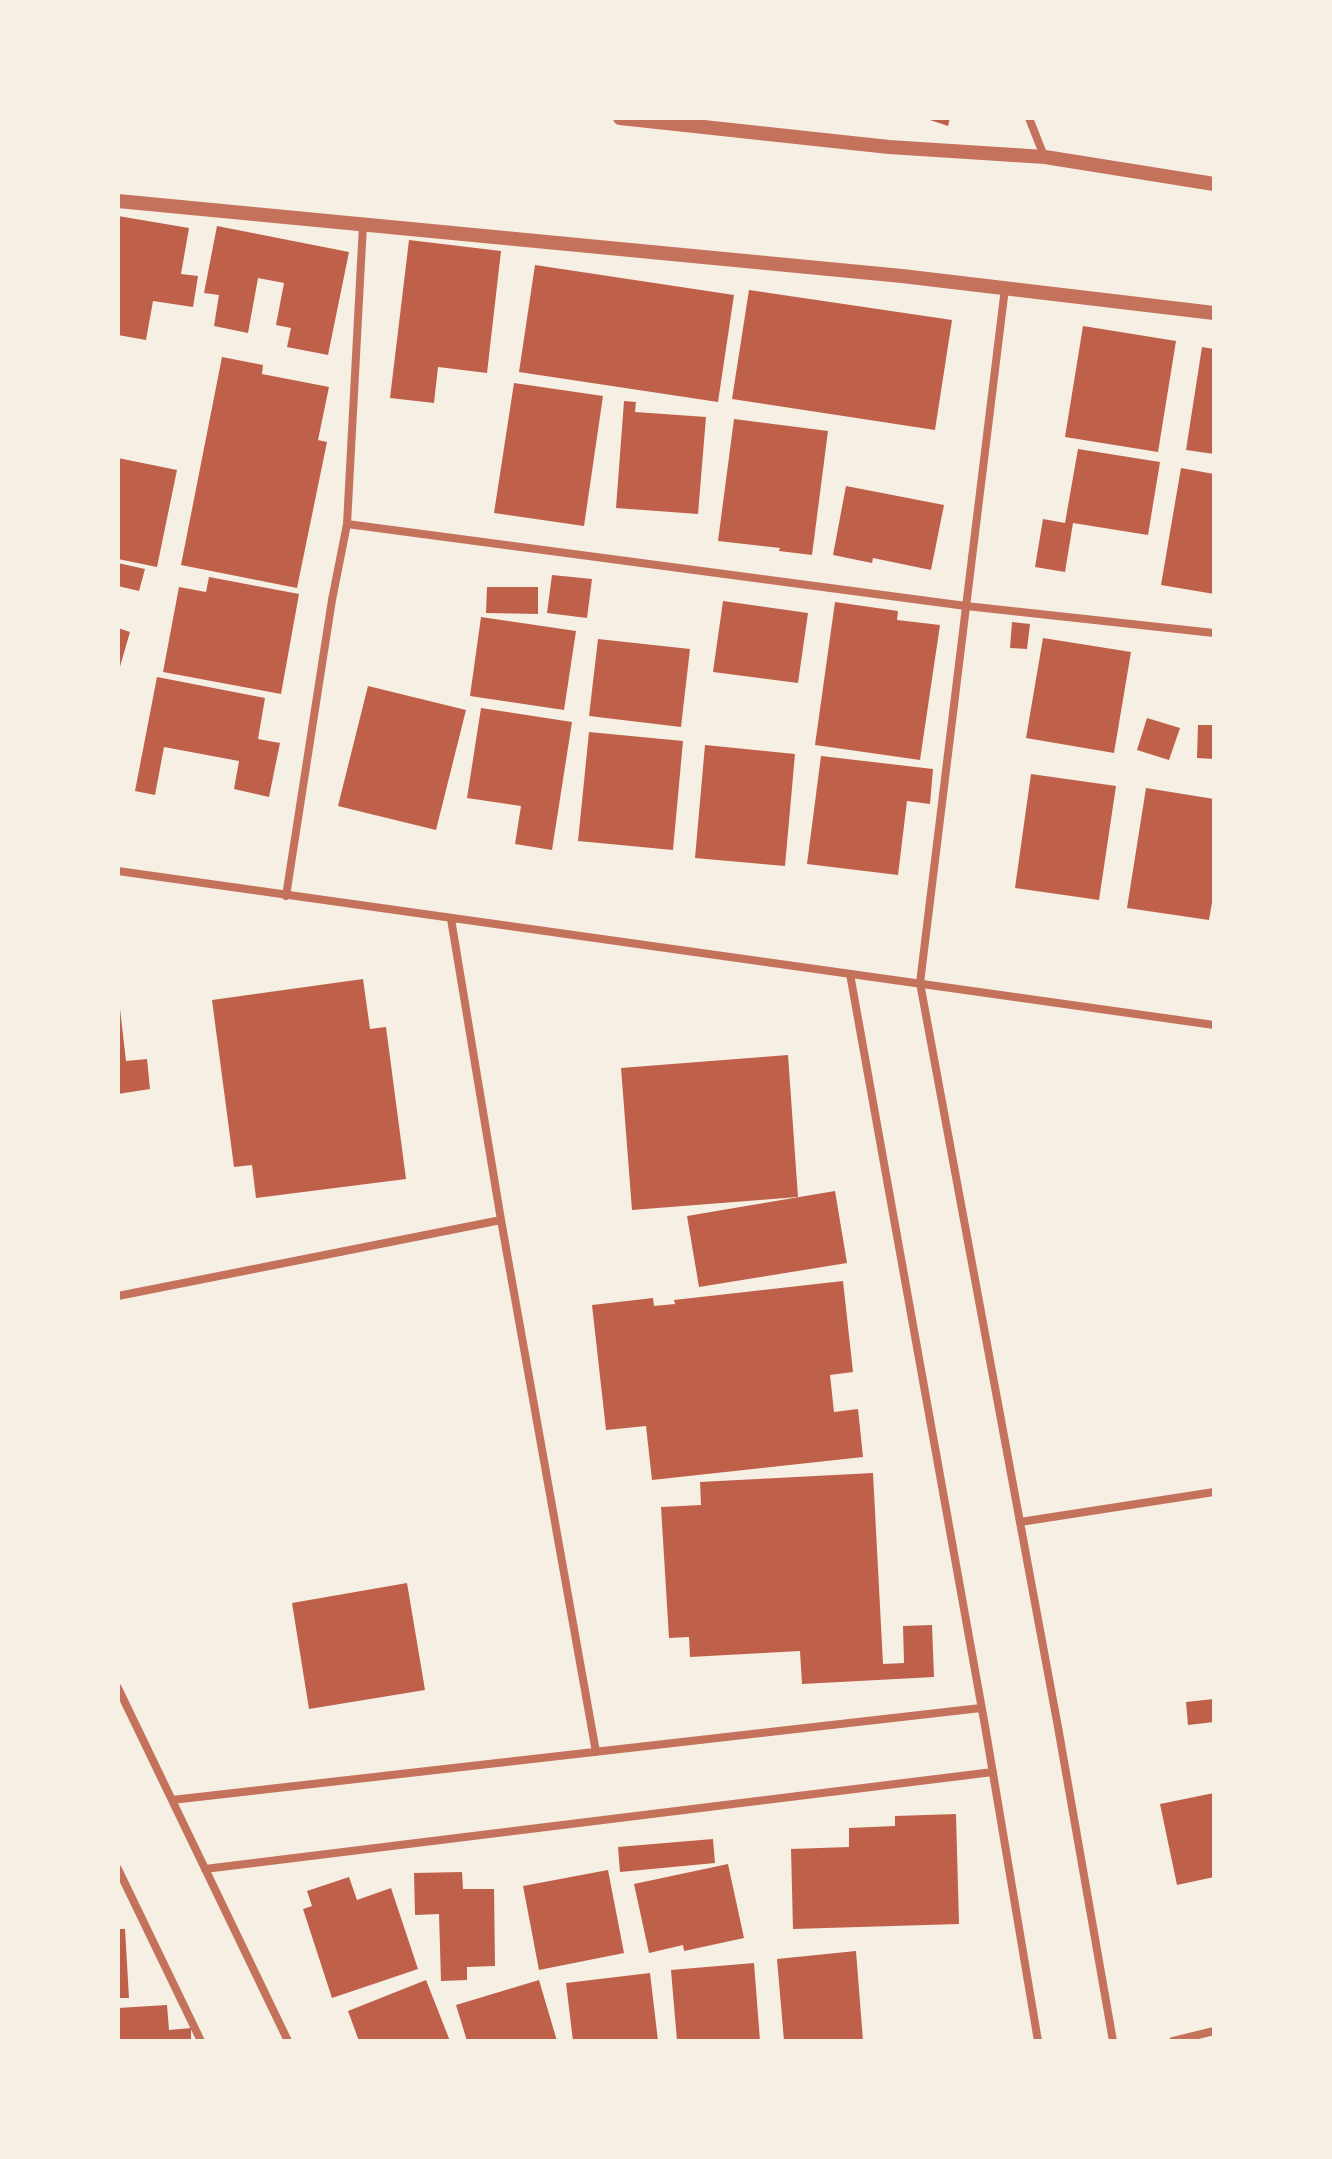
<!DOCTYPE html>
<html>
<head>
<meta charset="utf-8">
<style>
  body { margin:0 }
  #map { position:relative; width:1332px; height:2159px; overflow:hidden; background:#f6efe4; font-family:Karla,sans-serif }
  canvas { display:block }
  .frame { position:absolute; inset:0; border:120px solid #f6efe4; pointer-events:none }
</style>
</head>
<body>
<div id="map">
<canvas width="1332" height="2159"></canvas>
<div class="frame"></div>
</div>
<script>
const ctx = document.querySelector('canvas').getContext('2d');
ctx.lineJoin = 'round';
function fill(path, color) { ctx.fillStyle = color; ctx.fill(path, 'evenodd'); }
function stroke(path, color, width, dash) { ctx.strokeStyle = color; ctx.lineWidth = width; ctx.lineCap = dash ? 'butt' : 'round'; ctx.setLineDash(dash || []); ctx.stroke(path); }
const building = new Path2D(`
  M 924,118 L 950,118 L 948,126 Z
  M 118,216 L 189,228 L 181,274 L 198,276 L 193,307 L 153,301 L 146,340 L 118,335 Z
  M 217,226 L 349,252 L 328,355 L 287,347 L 291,328 L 276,325 L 284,283 L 258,278 L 248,333 L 214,326 L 219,295 L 204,293 Z
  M 409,240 L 501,251 L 487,373 L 438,367 L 434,403 L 390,398 Z
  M 535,265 L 734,295 L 718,402 L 519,372 Z
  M 749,290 L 952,320 L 935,430 L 732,399 Z
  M 1083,326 L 1176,341 L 1158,452 L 1065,437 Z
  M 1202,347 L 1214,349 L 1214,454 L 1186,450 Z
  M 222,357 L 263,365 L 262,374 L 329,387 L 318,440 L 327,442 L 297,588 L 181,565 Z
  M 514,383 L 603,396 L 584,526 L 494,513 Z
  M 624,401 L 636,402 L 635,412 L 706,417 L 698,514 L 616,508 Z
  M 734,419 L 828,431 L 812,555 L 779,551 L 780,548 L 718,541 Z
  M 1078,449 L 1160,462 L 1148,535 L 1073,523 L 1065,572 L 1035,567 L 1043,519 L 1065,523 Z
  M 118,458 L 177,470 L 157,567 L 118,559 Z
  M 1181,468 L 1214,474 L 1214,594 L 1161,585 Z
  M 846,486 L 944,505 L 931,570 L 873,558 L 872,563 L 833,555 Z
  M 118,563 L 145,569 L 139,591 L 118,586 Z
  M 552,575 L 592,579 L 587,618 L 547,613 Z
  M 209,577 L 299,594 L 281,694 L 163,672 L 179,587 L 206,592 Z
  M 487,587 L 538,587 L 538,614 L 486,613 Z
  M 723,601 L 808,613 L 798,683 L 713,672 Z
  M 835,602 L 898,611 L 897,620 L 940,625 L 920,760 L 815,745 Z
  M 481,617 L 576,631 L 564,710 L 470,696 Z
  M 1012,622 L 1030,624 L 1027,649 L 1010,648 Z
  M 118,628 L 130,632 L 119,670 L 118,670 Z
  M 1043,638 L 1131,652 L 1114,753 L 1026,738 Z
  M 598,639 L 690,649 L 681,727 L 589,716 Z
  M 157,677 L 265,698 L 258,739 L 280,743 L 269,797 L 234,789 L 239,761 L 164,747 L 155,795 L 135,791 Z
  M 368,686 L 466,710 L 436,830 L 338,806 Z
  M 481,708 L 572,722 L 552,850 L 515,844 L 521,806 L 467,798 Z
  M 1147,718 L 1180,728 L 1169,760 L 1137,750 Z
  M 1198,725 L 1214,725 L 1214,759 L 1197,758 Z
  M 589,732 L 683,741 L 673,850 L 578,841 Z
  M 705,745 L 795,754 L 785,866 L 695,858 Z
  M 821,756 L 933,769 L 930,804 L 907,801 L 898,875 L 807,864 Z
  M 1031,774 L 1116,786 L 1099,900 L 1015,888 Z
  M 1146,788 L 1214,799 L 1214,891 L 1209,920 L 1127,908 Z
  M 363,979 L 370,1029 L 386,1027 L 406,1179 L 256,1198 L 252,1165 L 234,1167 L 212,1000 Z
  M 120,1009 L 126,1061 L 147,1059 L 150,1089 L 118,1094 L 118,1010 Z
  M 788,1055 L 798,1197 L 632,1210 L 621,1068 Z
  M 835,1191 L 847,1263 L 699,1287 L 687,1216 Z
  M 843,1281 L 853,1372 L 830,1375 L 834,1412 L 858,1409 L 863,1457 L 652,1480 L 646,1426 L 606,1430 L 592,1305 L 653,1298 L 654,1306 L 675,1304 L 674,1300 Z
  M 873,1473 L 883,1664 L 904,1663 L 903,1626 L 932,1625 L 934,1677 L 802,1684 L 800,1651 L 690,1657 L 689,1637 L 669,1638 L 661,1507 L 701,1505 L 700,1482 Z
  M 407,1583 L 425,1690 L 309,1709 L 292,1603 Z
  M 1214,1699 L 1214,1722 L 1188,1725 L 1186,1702 Z
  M 1214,1793 L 1214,1877 L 1177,1885 L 1160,1804 Z
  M 956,1814 L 959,1924 L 793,1929 L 791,1849 L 849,1847 L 849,1828 L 895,1826 L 895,1816 Z
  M 713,1839 L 715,1863 L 620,1872 L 618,1847 Z
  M 728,1864 L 744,1938 L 684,1951 L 683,1945 L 649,1953 L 634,1884 Z
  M 608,1870 L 624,1953 L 539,1970 L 523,1886 Z
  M 462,1872 L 463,1889 L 494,1889 L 495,1966 L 467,1967 L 467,1980 L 441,1981 L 439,1914 L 415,1915 L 414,1873 Z
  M 349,1877 L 357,1900 L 391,1888 L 418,1969 L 332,1998 L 303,1909 L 312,1906 L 307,1891 Z
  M 118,1929 L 125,1929 L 129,1998 L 118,1998 Z
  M 856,1951 L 863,2041 L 784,2041 L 777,1959 Z
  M 754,1963 L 760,2041 L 677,2041 L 671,1970 Z
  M 650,1973 L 658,2041 L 573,2041 L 566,1983 Z
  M 426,1980 L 450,2041 L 359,2041 L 348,2011 Z
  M 539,1980 L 557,2041 L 467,2041 L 456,2005 Z
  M 167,2005 L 169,2030 L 191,2028 L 191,2041 L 118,2041 L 118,2008 Z`);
const minor = new Path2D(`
  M 1029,118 L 1044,156
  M 1005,288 L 920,983 L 1058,1727 L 1113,2041
  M 347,524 L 966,606 L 1214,633
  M 118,871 L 1214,1025
  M 286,896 L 332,600 L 347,524 L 363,225
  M 451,919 L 501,1220 L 596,1752
  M 850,974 L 985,1726 L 1038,2041
  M 118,1296 L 501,1220
  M 1020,1522 L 1214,1492
  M 118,1688 L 288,2041
  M 172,1800 L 981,1708
  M 118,1869 L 201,2041
  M 205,1869 L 993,1772
  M 1173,2041 L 1214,2031`);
const tertiary = new Path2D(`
  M 620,118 L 889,147 L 1045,157 L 1214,184
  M 118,201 L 902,276 L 1214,313`);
fill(building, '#bf614a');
stroke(minor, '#c5725c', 8);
stroke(tertiary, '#c5725c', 14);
</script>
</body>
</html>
